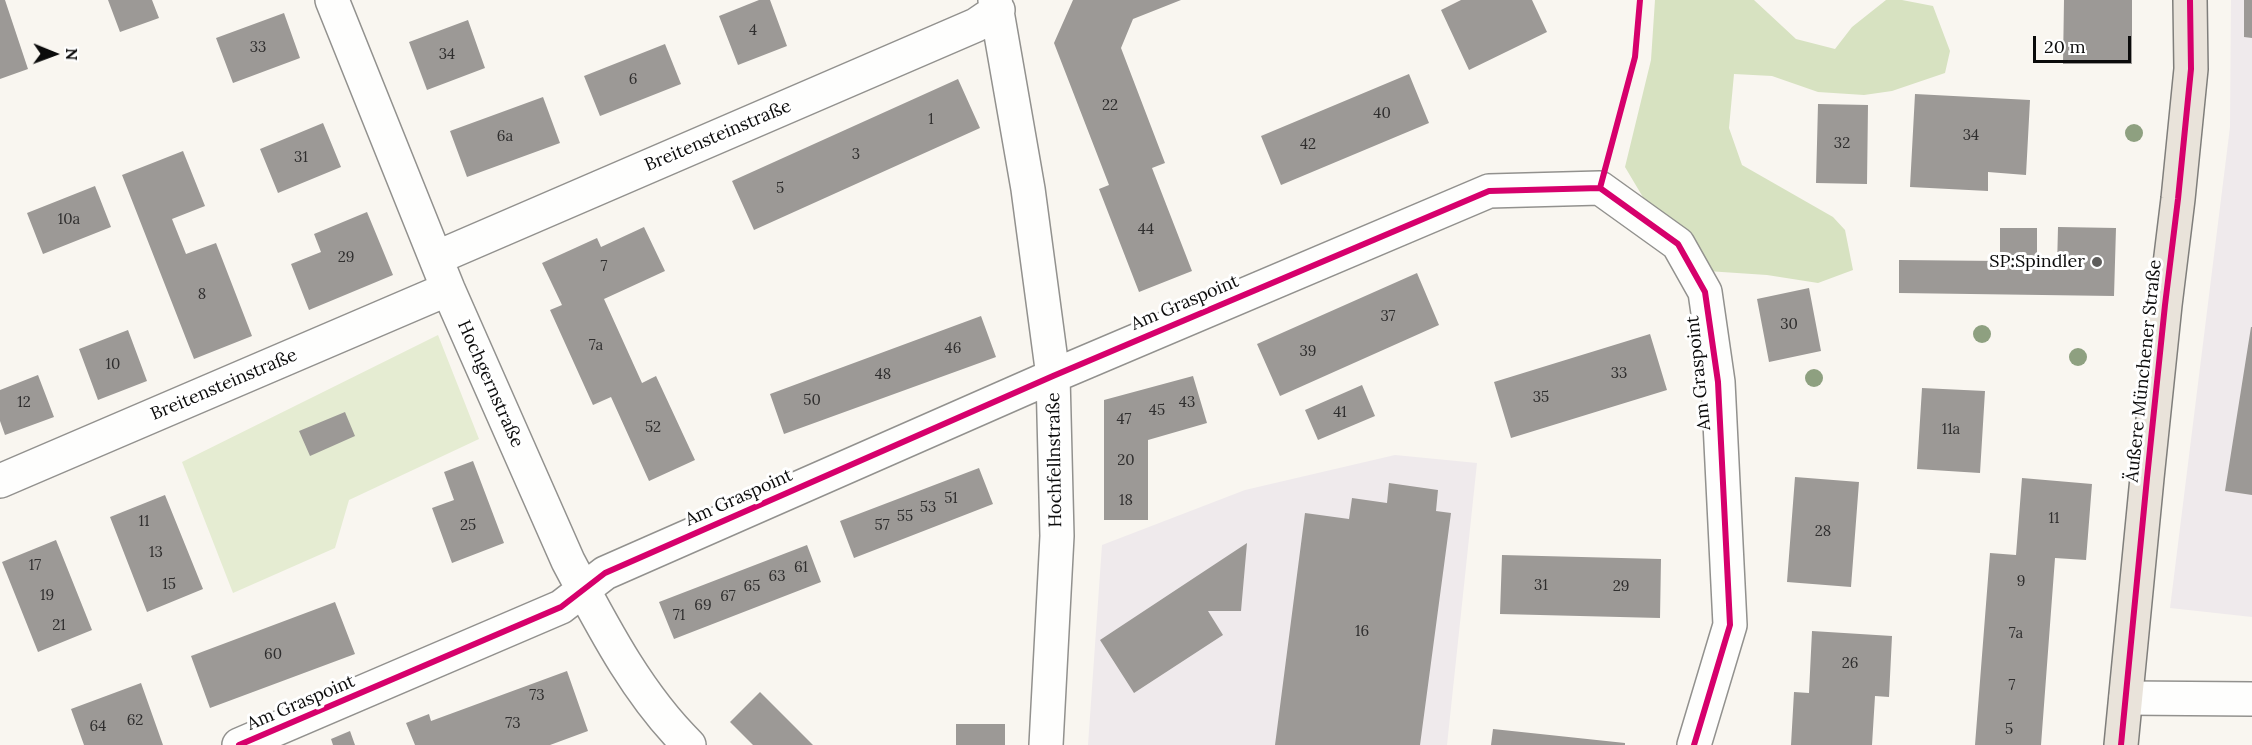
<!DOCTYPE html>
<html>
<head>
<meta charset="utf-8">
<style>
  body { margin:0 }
  #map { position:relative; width:2252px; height:745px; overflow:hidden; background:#f9f6f0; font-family:Lora,serif }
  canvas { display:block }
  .north { position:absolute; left:24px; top:24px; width:60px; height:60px; -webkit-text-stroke:4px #fff; paint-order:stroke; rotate:91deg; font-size:16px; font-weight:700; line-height:24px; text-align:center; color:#0b0b0b }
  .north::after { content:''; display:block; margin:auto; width:21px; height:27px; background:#0b0b0b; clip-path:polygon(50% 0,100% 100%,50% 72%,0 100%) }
  .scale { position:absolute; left:2033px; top:36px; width:98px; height:27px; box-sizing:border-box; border:3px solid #0b0b0b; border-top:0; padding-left:8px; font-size:18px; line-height:21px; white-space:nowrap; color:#0b0b0b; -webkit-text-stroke:4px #fff; paint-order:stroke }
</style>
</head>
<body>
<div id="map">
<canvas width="2252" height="745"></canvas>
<div class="north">N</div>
<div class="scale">20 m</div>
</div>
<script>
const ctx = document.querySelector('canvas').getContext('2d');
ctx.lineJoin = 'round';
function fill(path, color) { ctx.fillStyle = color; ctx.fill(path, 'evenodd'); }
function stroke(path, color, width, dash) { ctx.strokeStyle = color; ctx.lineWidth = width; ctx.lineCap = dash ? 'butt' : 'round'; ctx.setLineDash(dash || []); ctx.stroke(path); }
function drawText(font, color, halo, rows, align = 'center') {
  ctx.font = font + ' Lora,serif'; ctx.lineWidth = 6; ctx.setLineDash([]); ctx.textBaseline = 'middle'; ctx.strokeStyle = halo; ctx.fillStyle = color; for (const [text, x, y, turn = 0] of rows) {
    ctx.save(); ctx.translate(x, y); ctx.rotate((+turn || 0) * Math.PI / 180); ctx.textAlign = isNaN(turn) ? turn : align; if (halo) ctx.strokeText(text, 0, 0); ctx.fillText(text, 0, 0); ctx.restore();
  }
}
const industrial = new Path2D(`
  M 2231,0 L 2252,0 L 2252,617 L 2170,608 L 2230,127 Z
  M 1395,455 L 1477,463 L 1447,745 L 1088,745 L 1102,545 L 1245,490 Z`);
const green = new Path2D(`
  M 438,335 L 479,439 L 349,500 L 335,548 L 233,593 L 182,462 Z`);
const forest = new Path2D(`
  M 1655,0 L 1754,0 L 1796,39 L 1835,49 L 1852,27 L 1886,0 L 1902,0 L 1933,6 L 1950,51 L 1945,73 L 1892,91 L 1864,95 L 1818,92 L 1772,76 L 1734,74 L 1729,128 L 1742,165 L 1833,217 L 1845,230 L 1853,270 L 1818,283 L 1767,275 L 1707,271 L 1650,209 L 1625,167 L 1651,60 Z`);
const building = new Path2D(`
  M 0,0 L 5,0 L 28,69 L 0,79 Z
  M 108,0 L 152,0 L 159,18 L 120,32 Z
  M 759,0 L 770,0 L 787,46 L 738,65 L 719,16 Z
  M 1073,0 L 1181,0 L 1133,19 L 1121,48 L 1165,163 L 1152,168 L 1192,271 L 1139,292 L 1099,189 L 1109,185 L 1054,43 Z
  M 1461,0 L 1532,0 L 1547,32 L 1469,70 L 1441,10 Z
  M 2064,0 L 2132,0 L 2132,64 L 2063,64 Z
  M 2244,0 L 2252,0 L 2252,38 L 2244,37 Z
  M 284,13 L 300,58 L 233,83 L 216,38 Z
  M 468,20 L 485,68 L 427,90 L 409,42 Z
  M 665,44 L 681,84 L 600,116 L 584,76 Z
  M 1409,74 L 1429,123 L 1281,185 L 1261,136 Z
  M 958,79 L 980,128 L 754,230 L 732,181 Z
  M 1915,94 L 2030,100 L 2026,175 L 1988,172 L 1988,191 L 1910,187 Z
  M 543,97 L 560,143 L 467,177 L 450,131 Z
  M 1818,104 L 1868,105 L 1867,184 L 1816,183 Z
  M 323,123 L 341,167 L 278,193 L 260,149 Z
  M 183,151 L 205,206 L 172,219 L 186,254 L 216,243 L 252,336 L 194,359 L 122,175 Z
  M 95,186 L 111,227 L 43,254 L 27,213 Z
  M 367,212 L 393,275 L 309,310 L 291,264 L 321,252 L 314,234 Z
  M 644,227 L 665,271 L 604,299 L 642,383 L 656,376 L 695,460 L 649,481 L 611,397 L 593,405 L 550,310 L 562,305 L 542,263 L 597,238 L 601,247 Z
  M 2058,227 L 2116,228 L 2114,296 L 1899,293 L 1899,260 L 2000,261 L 2000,228 L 2037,228 L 2037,268 L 2057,268 Z
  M 1417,273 L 1439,325 L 1280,396 L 1257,344 Z
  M 1809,288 L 1821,351 L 1769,362 L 1757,299 Z
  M 981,316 L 996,357 L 784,434 L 770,394 Z
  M 2251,327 L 2252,327 L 2252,495 L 2225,491 Z
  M 128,330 L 147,381 L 98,400 L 79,349 Z
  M 1650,334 L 1667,390 L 1511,438 L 1494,382 Z
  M 38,375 L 54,417 L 5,435 L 0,421 L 0,390 Z
  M 1193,376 L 1207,423 L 1148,440 L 1148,520 L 1104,520 L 1104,400 Z
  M 1362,385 L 1375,416 L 1318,440 L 1305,410 Z
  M 1922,388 L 1985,391 L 1980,473 L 1917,469 Z
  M 345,412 L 355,436 L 310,456 L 299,431 Z
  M 473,461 L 504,543 L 452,563 L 432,508 L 454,500 L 444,472 Z
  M 979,468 L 993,504 L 854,558 L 840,521 Z
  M 1795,477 L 1859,482 L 1851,587 L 1787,582 Z
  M 2022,478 L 2092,484 L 2086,560 L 2055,558 L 2041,745 L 1975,745 L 1990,553 L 2016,555 Z
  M 1389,483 L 1438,490 L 1436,511 L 1451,513 L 1420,745 L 1275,745 L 1305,513 L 1349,519 L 1352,498 L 1387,503 Z
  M 165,495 L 203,589 L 147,612 L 110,517 Z
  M 56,540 L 92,630 L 38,652 L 2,562 Z
  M 1247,543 L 1241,611 L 1208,611 L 1223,635 L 1134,693 L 1100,640 Z
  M 807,545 L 821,582 L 674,639 L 659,602 Z
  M 1502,555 L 1661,559 L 1660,618 L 1500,614 Z
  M 335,602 L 355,654 L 210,708 L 191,656 Z
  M 1812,631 L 1892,636 L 1889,697 L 1875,696 L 1872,745 L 1791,745 L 1794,692 L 1809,693 Z
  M 567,671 L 588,731 L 550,745 L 415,745 L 406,723 L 429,714 L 431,721 Z
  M 141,683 L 163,745 L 84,745 L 71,709 Z
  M 760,692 L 813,745 L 753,745 L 730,722 Z
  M 956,724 L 1005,724 L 1005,745 L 956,745 Z
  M 1493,729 L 1625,743 L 1625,745 L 1491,745 Z
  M 350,731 L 355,745 L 333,745 L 331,739 Z`);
const minor = new Path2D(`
  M 332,0 L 448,289 L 568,561 C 602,625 637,694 689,745
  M 995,0 L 1028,189 L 1053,376 L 1057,536 L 1046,745
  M 436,258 L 976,25 L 998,10
  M 0,481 L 448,289
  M 2126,698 L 2252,699
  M 239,745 L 561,607 L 605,573 L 1053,376 L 1489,191 L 1600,188 L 1678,244 L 1705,292 L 1718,382 L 1730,625 L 1694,745`);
const major = new Path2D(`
  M 2121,745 L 2147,478 L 2165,305 L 2178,199 L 2191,69 L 2190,0`);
const cycleway = new Path2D(`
  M 1600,188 L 1635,57 L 1640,0
  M 239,745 L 561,607 L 605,573 L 1053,376 L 1489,191 L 1600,188 L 1678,244 L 1705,292 L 1718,382 L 1730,625 L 1694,745
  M 2121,745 L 2147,478 L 2165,305 L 2178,199 L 2191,69 L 2190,0`);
const trees = [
  [2134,133],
  [1982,334],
  [2078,357],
  [1814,378]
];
const markers = [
  [2097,262,6,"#5e5d5b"]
];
const numberNames = [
  ["4",753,31],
  ["33",258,48],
  ["34",447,55],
  ["6",633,80],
  ["22",1110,106],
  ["40",1382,114],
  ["1",931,120],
  ["34",1971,136],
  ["6a",505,137],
  ["32",1842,144],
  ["42",1308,145],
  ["3",856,155],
  ["31",301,158],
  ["5",780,189],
  ["10a",69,220],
  ["44",1146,230],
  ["29",346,258],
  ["7",604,267],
  ["8",202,295],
  ["37",1388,317],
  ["30",1789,325],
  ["7a",596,346],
  ["46",953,349],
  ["39",1308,352],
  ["10",113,365],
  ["33",1619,374],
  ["48",883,375],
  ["35",1541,398],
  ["50",812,401],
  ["12",24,403],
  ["43",1187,403],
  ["45",1157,411],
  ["41",1340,413],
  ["47",1124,420],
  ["52",653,428],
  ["11a",1951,430],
  ["20",1126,461],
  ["51",951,499],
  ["18",1126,501],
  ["53",928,508],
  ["55",905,517],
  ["11",2054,519],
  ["11",144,522],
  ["25",468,526],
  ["57",882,526],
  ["28",1823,532],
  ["13",156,553],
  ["17",35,566],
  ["61",801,568],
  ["63",777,577],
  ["9",2021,582],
  ["15",169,585],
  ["31",1541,586],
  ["65",752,587],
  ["29",1621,587],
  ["19",47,596],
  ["67",728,597],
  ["69",703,606],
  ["71",679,616],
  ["21",59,626],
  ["16",1362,632],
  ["7a",2016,634],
  ["60",273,655],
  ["26",1850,664],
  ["7",2012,686],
  ["73",537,696],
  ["62",135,721],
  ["73",513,724],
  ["64",98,727],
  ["5",2009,730]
];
const streetNames = [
  ["Breitensteinstraße",718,136,-23],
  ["Am Graspoint",1185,303,-23],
  ["Äußere Münchener Straße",2144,371,-84],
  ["Am Graspoint",1699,373,-96],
  ["Hochgernstraße",490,384,66],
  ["Breitensteinstraße",224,385,-23],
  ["Hochfellnstraße",1055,460,-91],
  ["Am Graspoint",739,498,-24],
  ["Am Graspoint",301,703,-23]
];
const poiNames = [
  ["SP:Spindler",2085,262]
];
fill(industrial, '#efeaec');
fill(green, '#e5ecd2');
fill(forest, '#d7e2c1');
fill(building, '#9c9996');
stroke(minor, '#92918e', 36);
stroke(major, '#7f7e7b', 36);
stroke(minor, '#fefefd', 33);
stroke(major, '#e9e3da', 33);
stroke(cycleway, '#d6006c', 6);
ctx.fillStyle = '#8ea080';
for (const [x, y] of trees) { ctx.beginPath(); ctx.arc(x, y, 9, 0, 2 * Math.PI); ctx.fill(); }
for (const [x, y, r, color] of markers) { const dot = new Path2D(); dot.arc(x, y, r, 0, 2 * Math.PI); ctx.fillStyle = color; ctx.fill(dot); stroke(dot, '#fff', 2); }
drawText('15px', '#2f2e2e', null, numberNames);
drawText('18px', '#0b0b0b', '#fff', streetNames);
drawText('18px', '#0b0b0b', '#fff', poiNames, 'right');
</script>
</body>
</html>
